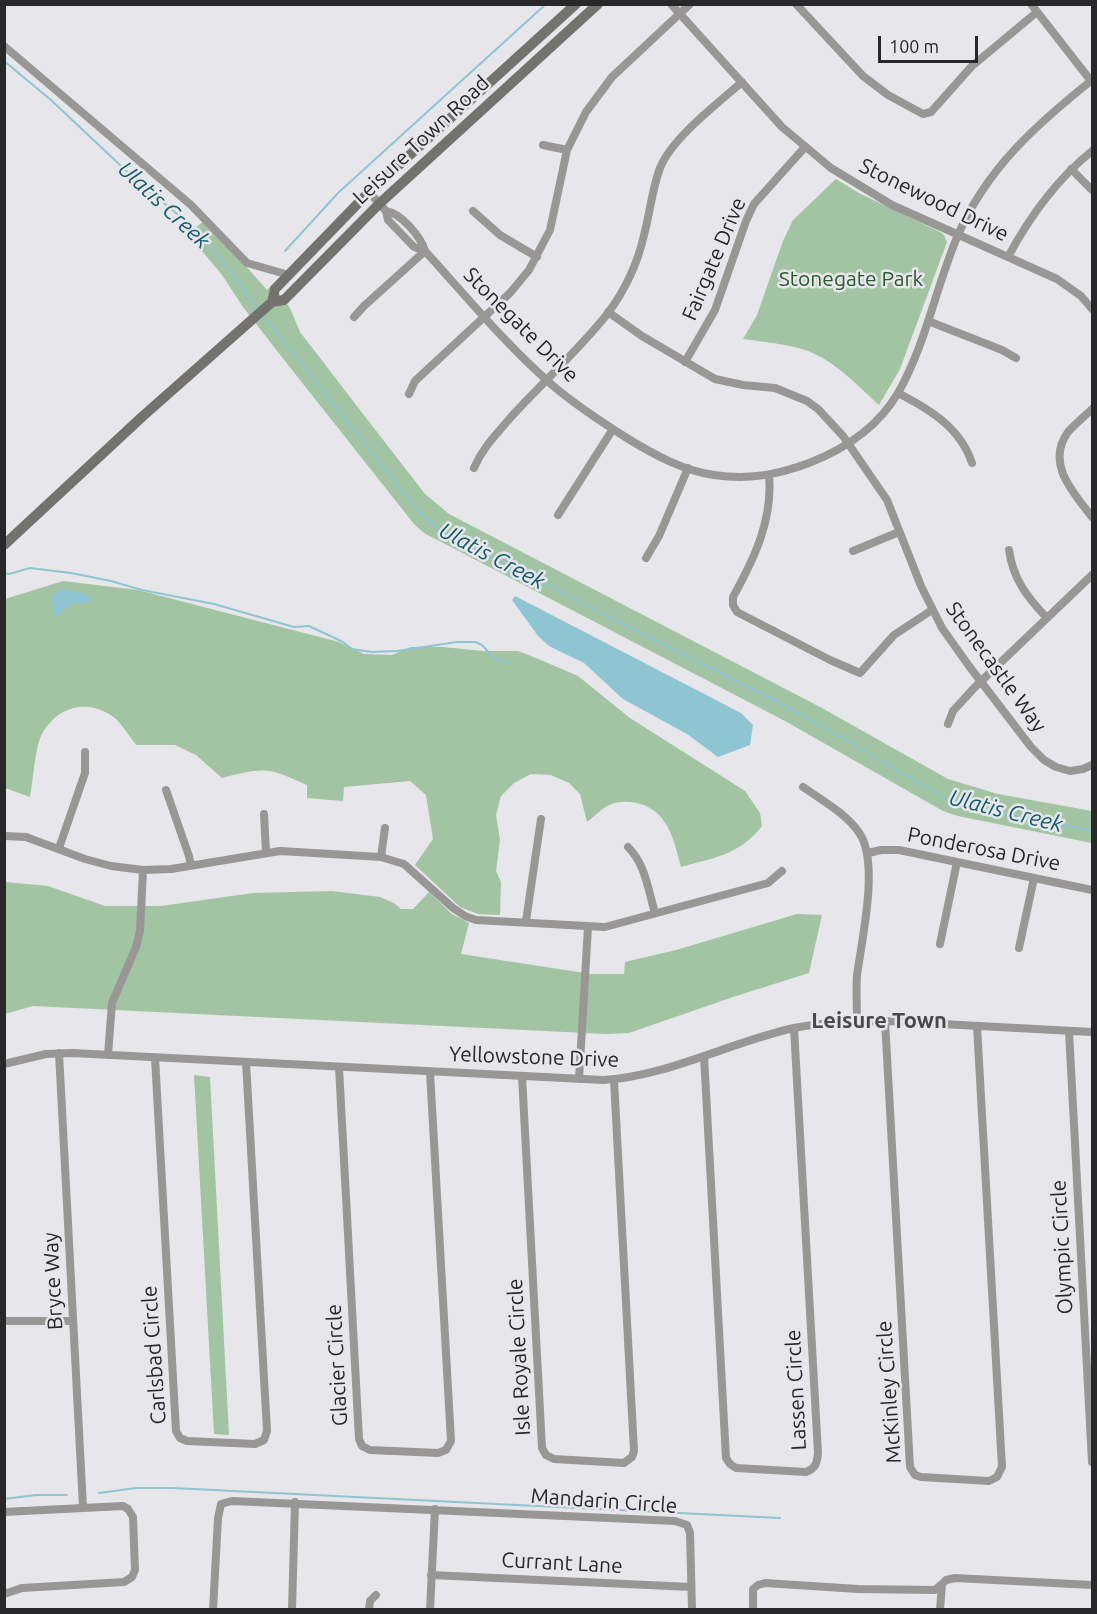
<!DOCTYPE html>
<html>
<head>
<meta charset="utf-8">
<style>
  body { margin:0 }
  #map { position:relative; width:1097px; height:1614px; overflow:hidden; background:#e6e6eb; font-family:Ubuntu,sans-serif }
  canvas { display:block }
  .frame { position:absolute; inset:0; border:6px solid #28282a; pointer-events:none }
  .scale { position:absolute; left:878px; top:36px; width:100px; height:27px; box-sizing:border-box; border:3px solid #28282a; border-top:0; padding-left:8px; font-size:18px; line-height:21px; white-space:nowrap; color:#28282a; -webkit-text-stroke:4px #e6e6eb; paint-order:stroke }
</style>
</head>
<body>
<div id="map">
<canvas width="1097" height="1614"></canvas>
<div class="frame"></div>
<div class="scale">100 m</div>
</div>
<script>
const ctx = document.querySelector('canvas').getContext('2d');
ctx.lineJoin = 'round';
function fill(path, color) { ctx.fillStyle = color; ctx.fill(path, 'evenodd'); }
function stroke(path, color, width, dash) { ctx.strokeStyle = color; ctx.lineWidth = width; ctx.lineCap = dash ? 'butt' : 'round'; ctx.setLineDash(dash || []); ctx.stroke(path); }
function drawText(font, color, halo, rows, align = 'center') {
  ctx.font = font + ' Ubuntu,sans-serif'; ctx.lineWidth = 5; ctx.setLineDash([]); ctx.textBaseline = 'middle'; ctx.strokeStyle = halo; ctx.fillStyle = color; for (const [text, x, y, turn = 0] of rows) {
    ctx.save(); ctx.translate(x, y); ctx.rotate((+turn || 0) * Math.PI / 180); ctx.textAlign = isNaN(turn) ? turn : align; if (halo) ctx.strokeText(text, 0, 0); ctx.fillText(text, 0, 0); ctx.restore();
  }
}
const green = new Path2D(`
  M 836,179 L 859,193 L 940,232 L 944,235 L 947,242 L 900,369 L 879,405 C 857,385 836,362 808,351 C 787,344 765,342 743,339 L 757,315 L 783,241 L 793,220 Z
  M 205,220 L 267,290 L 272,285 L 290,308 L 300,332 L 360,410 L 425,494 L 449,514 L 822,708 L 948,779 L 998,794 L 1092,811 L 1092,843 L 958,816 L 943,811 L 785,721 L 424,533 L 414,524 L 281,356 L 243,307 L 222,275 L 188,234 Z
  M 63,581 L 138,590 L 339,642 L 364,654 L 392,655 L 411,647 L 443,647 L 483,651 L 518,651 L 536,658 L 578,676 L 630,718 L 745,791 L 760,813 L 762,826 C 739,855 716,857 681,867 C 674,840 668,810 637,803 C 628,801 618,801 609,805 C 601,809 594,817 587,822 L 580,794 L 569,783 L 551,775 L 531,774 L 514,783 L 501,796 L 496,815 L 500,840 L 496,871 L 501,882 L 500,915 L 478,914 L 460,907 L 415,865 L 433,839 L 426,795 L 410,781 L 344,787 L 343,801 L 307,798 L 307,785 C 268,767 264,767 222,778 L 196,755 L 175,745 L 136,745 C 130,737 123,726 116,719 C 89,697 56,706 41,736 C 35,749 33,781 30,797 L 5,788 L 5,599 Z
  M 5,882 L 48,886 L 105,906 L 161,906 L 253,893 L 332,891 L 380,897 L 394,903 L 401,909 L 413,909 L 429,892 L 452,914 L 469,923 L 461,954 L 591,974 L 624,974 L 625,962 L 676,950 L 797,914 L 822,915 L 809,973 L 733,997 L 629,1033 L 606,1034 L 33,1006 L 5,1014 Z
  M 194,1075 L 210,1077 L 229,1435 L 214,1434 Z`);
const water = new Path2D(`
  M 64,589 L 90,595 L 91,598 L 90,602 C 71,604 70,603 57,617 L 54,615 L 52,597 L 57,590 Z
  M 515,596 L 741,713 L 753,725 L 750,745 L 718,757 L 687,734 L 623,699 L 584,663 L 549,646 L 538,636 L 512,600 Z`);
const stream = new Path2D(`
  M 4,61 L 51,100 L 137,181 L 199,232 L 258,308
  M 285,251 L 338,193 L 546,4
  M 263,315 L 418,511 L 441,531 L 797,712 L 944,797 L 992,811 L 1092,831
  M 4,573 L 9,574 L 30,568 L 71,573 L 111,581 L 142,590 L 214,604 L 294,627 L 309,626 L 343,642 L 352,649 L 372,652 L 397,651 L 457,642 L 475,642 L 482,645 L 495,659 L 510,663
  M 99,1493 L 136,1488 L 173,1488 L 780,1518
  M 4,1499 L 36,1495 L 67,1495`);
const street = new Path2D(`
  M 671,4 L 782,127 L 831,168 L 892,205 L 1057,279 L 1081,296 L 1092,309
  M 796,4 L 863,76 L 888,95 L 923,114 L 931,112 L 972,66 L 1037,12
  M 1031,4 L 1091,81
  M 4,46 L 191,205 L 247,263 L 289,275
  M 543,145 L 567,150
  M 1071,169 L 1092,190
  M 369,192 L 386,211 L 388,220 L 414,247 L 425,251 C 466,296 505,344 551,384 C 575,405 603,423 630,440 C 655,455 684,471 714,475 C 748,480 777,475 809,463 C 845,449 878,427 898,393 C 926,344 936,286 958,235 C 987,168 1037,124 1092,80
  M 386,211 C 401,213 421,237 425,251
  M 473,211 L 500,235 L 537,257
  M 1008,257 C 1030,216 1056,180 1092,151
  M 608,312 L 642,336 L 715,379 L 743,385 L 775,388 L 807,401 L 818,409 L 843,436 L 887,500 L 921,586 L 942,628 L 969,666 L 1031,747 L 1044,760 L 1056,767 L 1070,771 L 1083,769 L 1092,765
  M 354,317 L 364,306 L 425,251
  M 928,321 L 1002,350 L 1016,358
  M 685,362 L 715,310 L 746,221 L 754,204 L 805,147
  M 898,393 C 929,409 960,427 972,463
  M 409,394 L 415,381 L 510,293 L 529,270 L 550,230 L 567,150 L 586,112 L 612,77 L 690,4
  M 1092,409 C 1085,416 1075,424 1068,432 C 1045,464 1074,493 1092,517
  M 474,468 C 483,447 496,435 511,417 C 543,382 579,350 608,313 C 625,290 638,262 644,235 C 650,213 652,189 660,168 C 672,138 717,104 742,82
  M 769,476 C 773,520 754,559 733,597 L 733,605 L 737,612 L 830,660 L 860,673 L 894,635 L 932,610
  M 558,515 L 613,429
  M 1009,550 C 1013,579 1027,597 1047,618
  M 853,551 L 899,532
  M 646,558 L 659,536 L 688,468
  M 948,724 L 953,711 L 975,687 L 1092,575
  M 803,787 C 823,801 847,814 860,834 C 879,864 862,939 857,975 C 856,990 857,1006 857,1021
  M 166,790 L 189,856 L 191,865
  M 264,814 L 266,852
  M 4,836 L 26,837 L 85,859 L 111,866 L 143,870 L 171,869 L 280,851 L 381,857 L 404,864 L 453,908 L 465,916 L 476,920 L 605,927 L 768,883 L 782,871
  M 628,847 C 646,865 648,890 655,913
  M 59,848 L 85,773 L 85,752
  M 868,853 L 881,850 L 899,850 L 1092,890
  M 381,857 L 385,828
  M 526,921 L 541,819
  M 940,944 L 957,862
  M 1019,948 L 1034,878
  M 885,1021 L 910,1467 L 915,1475 L 921,1477 L 989,1481 L 997,1477 L 1002,1467 L 977,1026
  M 1069,1031 L 1092,1462
  M 59,1053 L 83,1507
  M 108,1055 L 112,1003 L 136,947 L 140,931 L 143,870
  M 704,1056 L 726,1458 L 730,1464 L 736,1468 L 806,1472 C 816,1468 817,1463 818,1453 L 794,1028
  M 155,1058 L 176,1431 L 180,1438 L 187,1441 L 255,1444 L 264,1440 L 267,1431 L 246,1062
  M 4,1064 L 46,1054 L 72,1053 L 603,1080 C 669,1076 730,1042 794,1028 C 824,1022 855,1021 885,1021 L 1092,1032
  M 339,1067 L 359,1439 L 362,1446 L 370,1450 L 438,1453 L 446,1450 L 451,1441 L 430,1072
  M 522,1076 L 542,1448 L 546,1455 L 554,1459 L 624,1463 L 632,1457 L 634,1451 L 614,1080
  M 579,1079 L 588,927
  M 4,1321 L 73,1321
  M 4,1512 L 123,1506 L 128,1509 L 133,1517 L 135,1570 L 132,1577 L 124,1582 L 22,1588 L 4,1594
  M 431,1575 L 691,1587
  M 213,1610 L 218,1518 L 221,1504 L 232,1501 L 675,1521 L 687,1525 L 690,1533 L 692,1610
  M 292,1610 L 295,1502
  M 369,1610 L 370,1601 L 376,1595
  M 430,1610 L 435,1509
  M 753,1610 L 753,1589 L 758,1585 L 765,1583 L 858,1589 L 935,1590 L 942,1584
  M 940,1610 L 942,1584 L 946,1580 L 955,1578 L 1092,1585`);
const secondary = new Path2D(`
  M 272,302 L 284,300 L 379,204 L 598,4
  M 4,545 L 143,416 L 272,302 L 275,289 L 369,192 L 576,4`);
const streetNames = [
  ["Leisure Town Road",421,140,-43],
  ["Stonewood Drive",934,200,26],
  ["Fairgate Drive",714,259,-67],
  ["Stonegate Drive",521,325,45],
  ["Stonecastle Way",996,667,54],
  ["Ponderosa Drive",984,849,11],
  ["Yellowstone Drive",534,1057,2],
  ["Olympic Circle",1062,1247,-93],
  ["Bryce Way",53,1281,-93],
  ["Carlsbad Circle",154,1355,-94],
  ["Isle Royale Circle",519,1357,-93],
  ["Glacier Circle",337,1365,-93],
  ["Lassen Circle",796,1390,-93],
  ["McKinley Circle",889,1392,-94],
  ["Mandarin Circle",604,1501,4],
  ["Currant Lane",562,1563,3]
];
const parkNames = [
  ["Stonegate Park",851,279]
];
const waterNames = [
  ["Ulatis Creek",164,205,43],
  ["Ulatis Creek",492,556,28],
  ["Ulatis Creek",1006,811,14]
];
const neighbourhoodNames = [
  ["Leisure Town",879,1021]
];
fill(green, '#a2c4a2');
fill(water, '#8fc5d3');
stroke(stream, '#8fc5d3', 2);
stroke(street, '#999796', 8);
stroke(secondary, '#73726f', 10);
drawText('21px', '#28282a', '#e6e6eb', streetNames);
drawText('21px', '#2a592d', '#e6e6eb', parkNames);
drawText('italic 22px', '#135b6b', '#e6e6eb', waterNames);
drawText('bold 22px', '#48494c', '#e6e6eb', neighbourhoodNames);
</script>
</body>
</html>
